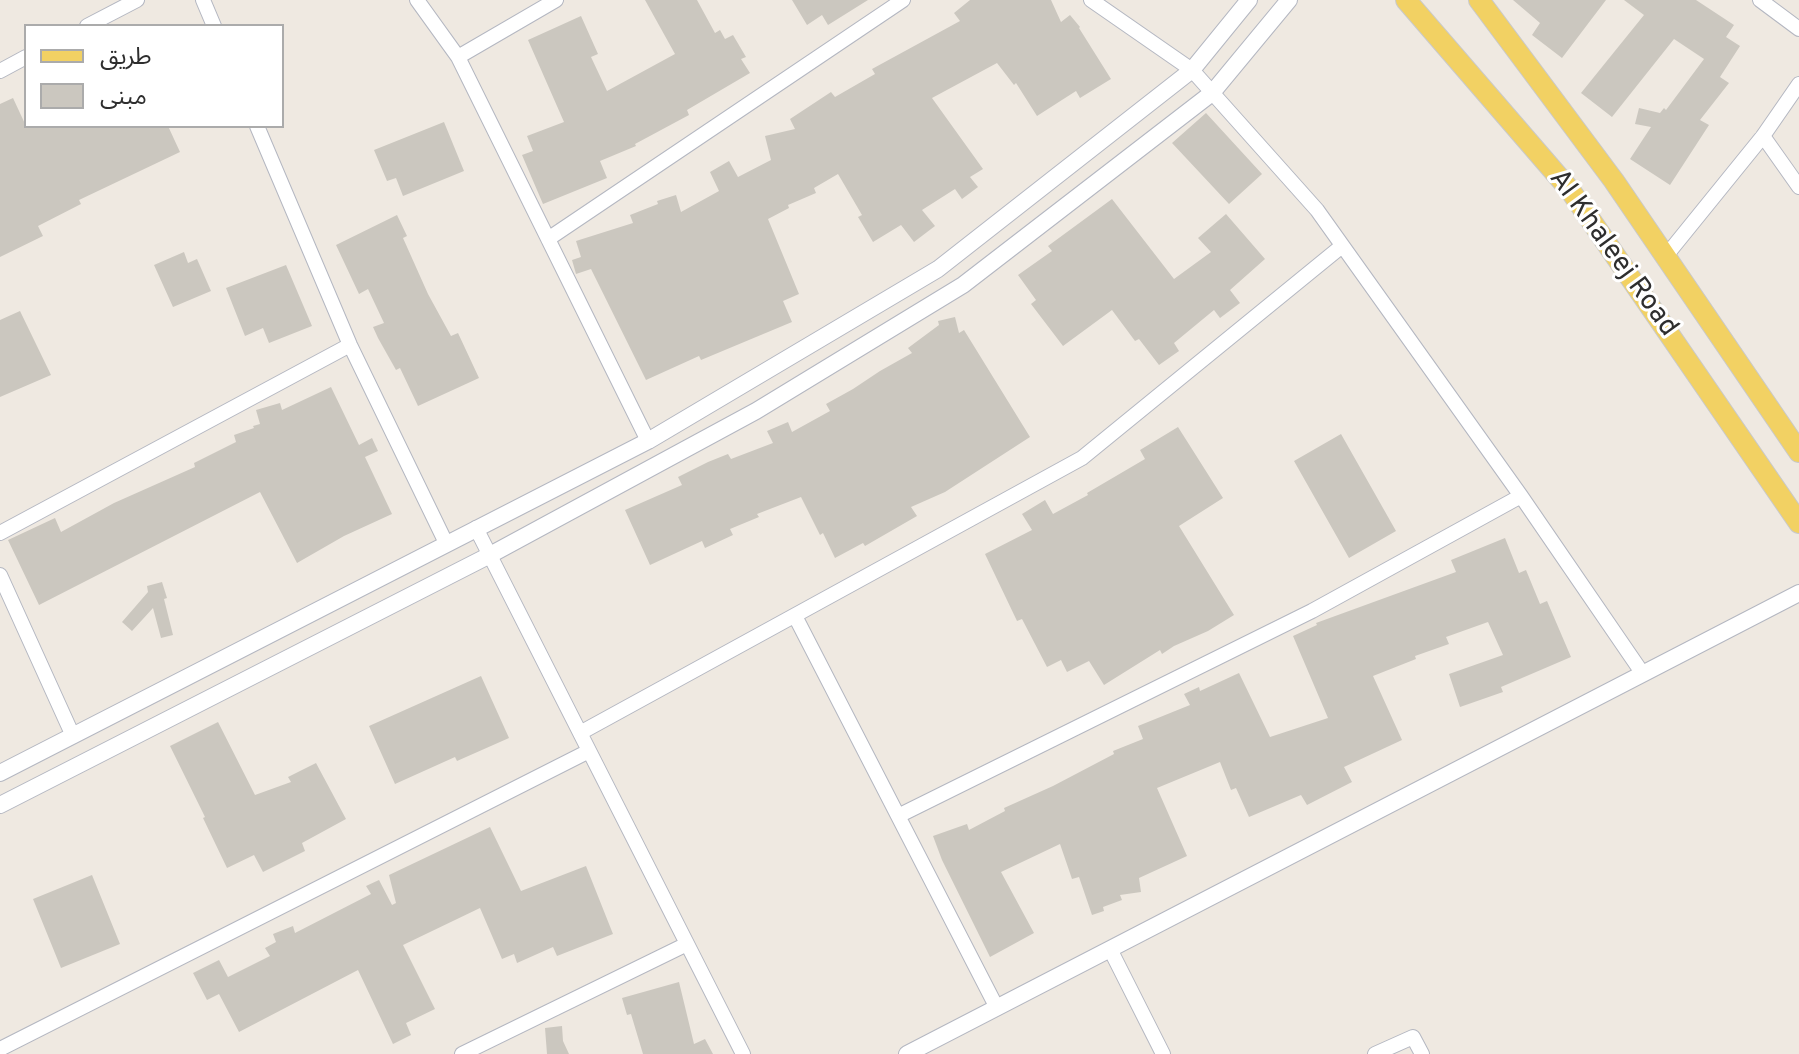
<!DOCTYPE html>
<html>
<head>
<meta charset="utf-8">
<style>
  body { margin:0 }
  #map { position:relative; width:1799px; height:1054px; overflow:hidden; background:#efe9e1; font-family:Overpass,"Noto Sans Arabic",sans-serif }
  canvas { display:block }
  .legend { position:absolute; left:24px; top:24px; width:260px; height:104px; box-sizing:border-box; background:#fff; border:2px solid #ababab; margin:0; padding:10px 14px; list-style:none; font-size:24px; color:#2e2e2e }
  .legend li { display:flex; align-items:center; gap:16px; height:40px }
  .legend b { width:40px; border:2px solid #ababab }
</style>
</head>
<body>
<div id="map">
<canvas width="1799" height="1054"></canvas>
<ul class="legend">
<li><b style="height:10px;background:#f2d163"></b>طريق</li>
<li><b style="height:22px;background:#cbc7bf"></b>مبنى</li>
</ul>
</div>
<script>
const ctx = document.querySelector('canvas').getContext('2d');
ctx.lineJoin = 'round';
function fill(path, color) { ctx.fillStyle = color; ctx.fill(path, 'evenodd'); }
function stroke(path, color, width, dash) { ctx.strokeStyle = color; ctx.lineWidth = width; ctx.lineCap = dash ? 'butt' : 'round'; ctx.setLineDash(dash || []); ctx.stroke(path); }
function drawText(font, color, halo, rows, align = 'center') {
  ctx.font = font + ' Overpass,sans-serif'; ctx.lineWidth = 6; ctx.setLineDash([]); ctx.textBaseline = 'middle'; ctx.strokeStyle = halo; ctx.fillStyle = color; for (const [text, x, y, turn = 0] of rows) {
    ctx.save(); ctx.translate(x, y); ctx.rotate((+turn || 0) * Math.PI / 180); ctx.textAlign = isNaN(turn) ? turn : align; if (halo) ctx.strokeText(text, 0, 0); ctx.fillText(text, 0, 0); ctx.restore();
  }
}
const building = new Path2D(`
  M 645,0 L 697,0 L 715,33 L 720,30 L 725,39 L 733,35 L 746,57 L 741,59 L 750,73 L 687,110 L 689,115 L 635,144 L 636,146 L 600,161 L 607,178 L 543,204 L 522,155 L 533,151 L 527,136 L 564,122 L 528,40 L 581,16 L 598,54 L 591,57 L 607,91 L 675,54 Z
  M 792,0 L 868,0 L 828,25 L 822,15 L 807,25 Z
  M 970,0 L 1051,0 L 1061,22 L 1070,15 L 1080,27 L 1079,28 L 1111,79 L 1080,98 L 1076,91 L 1037,116 L 1016,83 L 1014,85 L 997,63 L 932,98 L 983,169 L 970,177 L 978,187 L 962,199 L 955,189 L 922,210 L 935,226 L 914,242 L 901,225 L 873,242 L 858,217 L 862,215 L 838,174 L 814,188 L 816,193 L 788,205 L 789,208 L 768,219 L 799,294 L 783,301 L 792,322 L 701,360 L 699,356 L 646,380 L 591,269 L 576,274 L 572,260 L 581,257 L 576,241 L 633,223 L 630,215 L 658,204 L 657,201 L 676,195 L 681,212 L 719,191 L 710,172 L 729,161 L 738,177 L 771,160 L 765,136 L 795,129 L 790,119 L 831,92 L 835,97 L 875,74 L 872,69 L 960,21 L 954,13 Z
  M 1513,0 L 1606,0 L 1562,58 L 1532,35 L 1540,23 Z
  M 1624,0 L 1696,0 L 1734,25 L 1726,37 L 1740,46 L 1720,77 L 1729,83 L 1700,120 L 1709,125 L 1670,185 L 1630,159 L 1651,127 L 1635,124 L 1639,108 L 1660,113 L 1664,108 L 1666,110 L 1704,59 L 1674,39 L 1612,117 L 1581,93 L 1644,15 Z
  M 13,98 L 26,126 L 168,126 L 180,152 L 79,200 L 81,204 L 38,226 L 43,236 L 0,257 L 0,104 Z
  M 1206,113 L 1262,174 L 1229,204 L 1172,143 Z
  M 444,122 L 464,171 L 403,196 L 396,178 L 387,181 L 374,150 Z
  M 1112,199 L 1174,279 L 1211,252 L 1198,238 L 1226,214 L 1265,259 L 1230,290 L 1240,303 L 1220,318 L 1214,310 L 1174,343 L 1179,351 L 1159,365 L 1139,339 L 1135,341 L 1112,310 L 1063,346 L 1031,304 L 1036,300 L 1018,275 L 1052,251 L 1048,246 Z
  M 397,215 L 407,236 L 403,238 L 428,294 L 451,336 L 458,333 L 479,378 L 418,406 L 400,368 L 396,370 L 378,338 L 373,327 L 384,323 L 368,289 L 359,294 L 336,245 Z
  M 184,252 L 188,263 L 197,259 L 211,291 L 173,307 L 154,265 Z
  M 286,265 L 312,326 L 269,343 L 263,328 L 245,336 L 226,288 Z
  M 20,311 L 51,375 L 0,397 L 0,320 Z
  M 955,317 L 959,333 L 964,330 L 1030,437 L 945,492 L 911,507 L 917,516 L 865,546 L 863,543 L 835,558 L 823,533 L 820,535 L 801,497 L 757,514 L 759,517 L 730,529 L 733,535 L 705,548 L 702,541 L 650,565 L 625,510 L 682,485 L 678,477 L 708,462 L 728,454 L 731,459 L 773,443 L 767,431 L 788,422 L 792,432 L 830,411 L 826,404 L 853,389 L 880,371 L 912,353 L 908,348 L 939,325 L 938,321 Z
  M 331,387 L 359,445 L 372,438 L 378,451 L 365,457 L 392,514 L 344,536 L 297,563 L 260,492 L 39,605 L 8,540 L 55,518 L 61,532 L 114,503 L 195,467 L 194,463 L 236,442 L 234,435 L 254,428 L 253,426 L 260,424 L 256,410 L 280,403 L 282,410 Z
  M 1178,427 L 1223,498 L 1179,526 L 1234,615 L 1208,631 L 1174,646 L 1162,654 L 1160,650 L 1104,685 L 1089,661 L 1067,672 L 1061,660 L 1047,667 L 1022,619 L 1017,621 L 985,554 L 1032,530 L 1022,514 L 1045,500 L 1053,514 L 1088,495 L 1087,493 L 1145,459 L 1140,450 Z
  M 1341,434 L 1396,531 L 1349,558 L 1294,461 Z
  M 1505,538 L 1519,573 L 1526,570 L 1540,604 L 1547,601 L 1571,657 L 1501,687 L 1503,692 L 1460,707 L 1449,674 L 1503,655 L 1488,622 L 1446,637 L 1449,644 L 1415,656 L 1416,659 L 1373,676 L 1402,740 L 1344,767 L 1352,782 L 1307,805 L 1301,795 L 1249,817 L 1236,788 L 1231,790 L 1220,762 L 1157,788 L 1187,856 L 1139,878 L 1141,892 L 1120,895 L 1122,900 L 1103,907 L 1104,911 L 1092,915 L 1079,877 L 1072,879 L 1060,844 L 1001,872 L 1034,933 L 990,957 L 942,860 L 933,836 L 967,824 L 969,830 L 1005,811 L 1004,808 L 1053,786 L 1114,754 L 1113,751 L 1143,739 L 1138,726 L 1190,705 L 1184,694 L 1199,687 L 1200,691 L 1239,673 L 1270,737 L 1328,718 L 1293,636 L 1317,625 L 1316,623 L 1456,572 L 1451,560 Z
  M 162,582 L 167,598 L 164,599 L 173,635 L 161,638 L 153,608 L 132,631 L 122,622 L 148,592 L 147,586 Z
  M 481,676 L 509,738 L 457,761 L 455,757 L 395,784 L 369,726 Z
  M 218,722 L 255,795 L 291,782 L 288,777 L 316,763 L 346,819 L 302,843 L 305,851 L 263,872 L 254,855 L 227,868 L 203,818 L 205,817 L 170,746 Z
  M 490,827 L 521,891 L 586,866 L 613,934 L 557,956 L 553,947 L 517,963 L 514,954 L 502,959 L 480,908 L 403,945 L 435,1009 L 406,1023 L 411,1035 L 393,1044 L 358,970 L 239,1032 L 219,994 L 207,1000 L 193,973 L 219,960 L 228,977 L 270,956 L 265,948 L 276,942 L 273,934 L 293,926 L 295,933 L 371,894 L 366,886 L 379,880 L 392,905 L 396,903 L 389,875 Z
  M 92,875 L 120,944 L 61,968 L 33,899 Z
  M 679,982 L 694,1044 L 705,1039 L 713,1054 L 643,1054 L 631,1014 L 627,1015 L 622,998 Z
  M 562,1026 L 563,1041 L 569,1054 L 547,1054 L 545,1028 Z`);
const minor = new Path2D(`
  M 203,0 L 214,26
  M 417,0 L 458,57 L 648,441
  M 1091,0 L 1192,70 L 1317,210 L 1521,496 L 1643,674
  M 1760,0 L 1799,29
  M 87,26 L 137,0
  M 458,57 L 556,0
  M 0,71 L 26,57
  M 257,126 L 350,345 L 446,543
  M 1763,136 L 1799,187
  M 548,239 L 903,0
  M 1665,257 L 1763,136 L 1799,84
  M 476,528 L 743,1054
  M 0,533 L 350,345
  M 0,575 L 73,736
  M 795,616 L 997,1008
  M 580,733 L 1082,458 L 1342,246
  M 898,816 L 1312,611 L 1521,496
  M 1110,949 L 1163,1054
  M 0,1049 L 589,751
  M 462,1054 L 687,944
  M 1375,1054 L 1413,1037 L 1422,1054`);
const tertiary = new Path2D(`
  M 0,773 L 648,441 L 938,269 L 1192,70 L 1249,0
  M 0,805 L 490,555 L 756,411 L 963,285 L 1212,93 L 1289,0
  M 907,1054 L 1799,593`);
const primary = new Path2D(`
  M 1406,0 L 1570,190 L 1799,523
  M 1479,0 L 1614,181 L 1799,452`);
const streetNames = [
  ["Al Khaleej Road",1612,254,54]
];
fill(building, '#cbc7bf');
stroke(minor, '#b4b7c1', 16);
stroke(tertiary, '#b4b7c1', 18);
stroke(primary, '#c9c9c9', 22);
stroke(minor, '#fff', 14);
stroke(tertiary, '#fff', 16);
stroke(primary, '#f2d163', 20);
drawText('28px', '#2e2e2e', '#fff', streetNames);
</script>
</body>
</html>
